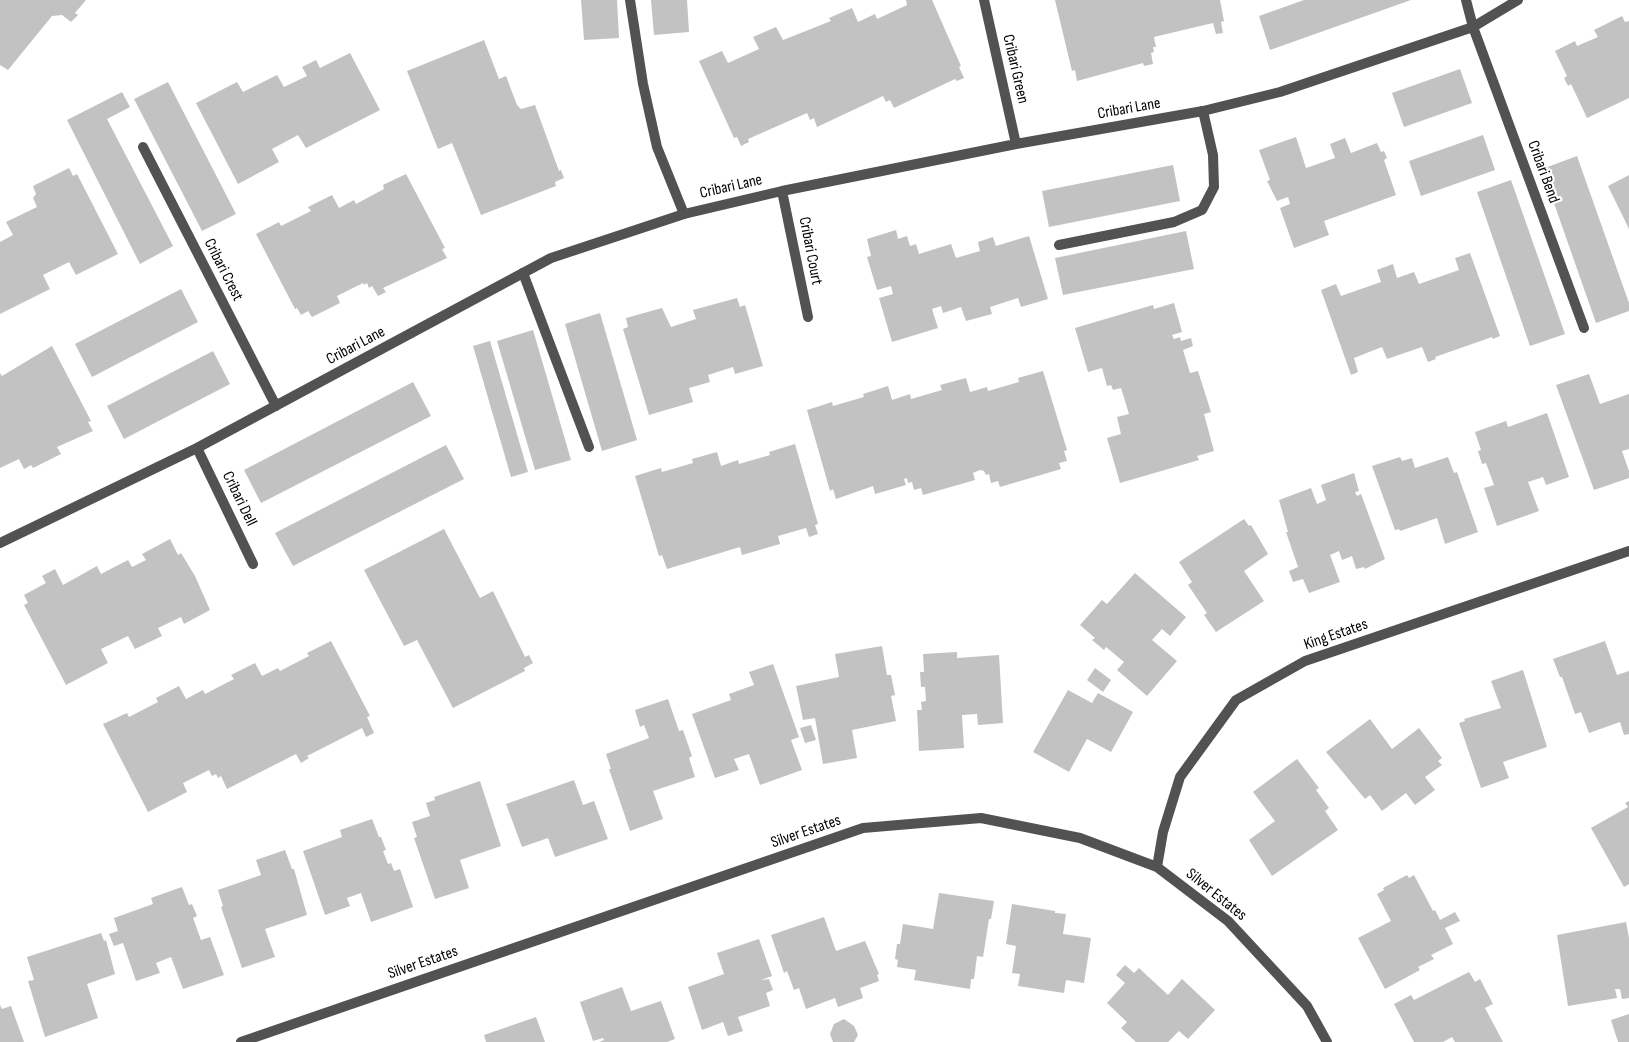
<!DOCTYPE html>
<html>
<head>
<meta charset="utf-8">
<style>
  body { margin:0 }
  canvas { display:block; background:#fff }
</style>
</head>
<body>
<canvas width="1629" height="1042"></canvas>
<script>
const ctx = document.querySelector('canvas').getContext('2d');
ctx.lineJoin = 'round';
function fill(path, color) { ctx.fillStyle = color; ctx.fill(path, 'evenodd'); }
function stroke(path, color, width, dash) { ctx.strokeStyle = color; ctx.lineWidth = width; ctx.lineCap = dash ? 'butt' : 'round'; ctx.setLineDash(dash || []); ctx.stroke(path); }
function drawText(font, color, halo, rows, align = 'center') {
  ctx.font = font + ' "Sofia Sans Condensed",sans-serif'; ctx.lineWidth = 4.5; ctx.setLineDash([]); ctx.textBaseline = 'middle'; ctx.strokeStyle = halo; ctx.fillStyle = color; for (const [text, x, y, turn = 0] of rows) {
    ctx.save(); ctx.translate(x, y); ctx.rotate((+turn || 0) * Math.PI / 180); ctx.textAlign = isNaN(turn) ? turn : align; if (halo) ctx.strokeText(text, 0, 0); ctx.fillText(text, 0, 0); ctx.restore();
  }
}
const building = new Path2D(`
  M 0,0 L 86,0 L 75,13 L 78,15 L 71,22 L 62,15 L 52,16 L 8,70 L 0,65 Z
  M 581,0 L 617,0 L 619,38 L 584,40 Z
  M 651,0 L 687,0 L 689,32 L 654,35 Z
  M 906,0 L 932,0 L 961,66 L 959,67 L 964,78 L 957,81 L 955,79 L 894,108 L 890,100 L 886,102 L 883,96 L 817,127 L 814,118 L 810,120 L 807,113 L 748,139 L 749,142 L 741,146 L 737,137 L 734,138 L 699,61 L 722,51 L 728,63 L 759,49 L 753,37 L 776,27 L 783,40 L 831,21 L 829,18 L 852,8 L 858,22 L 875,14 L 877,19 L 907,5 Z
  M 1055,0 L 1220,0 L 1224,21 L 1221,22 L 1223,33 L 1216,34 L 1213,23 L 1154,37 L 1156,47 L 1153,47 L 1154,52 L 1151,53 L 1153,64 L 1144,66 L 1143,63 L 1077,81 L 1075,70 L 1072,71 Z
  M 1304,0 L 1411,0 L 1270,50 L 1259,16 Z
  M 1622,16 L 1625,22 L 1629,21 L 1629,98 L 1587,118 L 1571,84 L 1568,86 L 1564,78 L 1567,76 L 1555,51 L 1575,41 L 1577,46 L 1598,37 L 1594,30 Z
  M 484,40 L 499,79 L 506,76 L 517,105 L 521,109 L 535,105 L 559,171 L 561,170 L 564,178 L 555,182 L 556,186 L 481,215 L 452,143 L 438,149 L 407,71 Z
  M 350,53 L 380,110 L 306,148 L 298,135 L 272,149 L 279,162 L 238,184 L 196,103 L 237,82 L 243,92 L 277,75 L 284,87 L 307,76 L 302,67 L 316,60 L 320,68 Z
  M 1460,69 L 1472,103 L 1404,127 L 1392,93 Z
  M 168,82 L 236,214 L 202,231 L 134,99 Z
  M 122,92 L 130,107 L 107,119 L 173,246 L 140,264 L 67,120 Z
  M 1483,135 L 1495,170 L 1421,196 L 1409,161 Z
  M 1296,137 L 1306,168 L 1335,158 L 1330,144 L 1345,138 L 1351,153 L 1377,143 L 1381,152 L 1384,151 L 1387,158 L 1384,160 L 1396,195 L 1324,221 L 1329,235 L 1294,248 L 1280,208 L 1290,204 L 1288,197 L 1277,201 L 1267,181 L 1270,180 L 1259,150 Z
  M 1577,156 L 1629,303 L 1629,311 L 1596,323 L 1542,169 Z
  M 1173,165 L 1180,201 L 1049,227 L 1042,191 Z
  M 69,168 L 73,176 L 77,174 L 118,254 L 76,275 L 69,262 L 43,275 L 50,289 L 0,314 L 0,242 L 13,235 L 6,222 L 37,207 L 33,198 L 36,194 L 33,186 Z
  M 406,174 L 445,248 L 442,249 L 447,258 L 383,288 L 386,292 L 378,296 L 372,286 L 369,288 L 367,283 L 364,285 L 363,283 L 337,296 L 340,303 L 312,317 L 308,311 L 301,315 L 297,308 L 295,309 L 256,234 L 279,222 L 281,226 L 311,211 L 308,207 L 332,195 L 339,208 L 354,200 L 356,204 L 384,189 L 383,185 Z
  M 1629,175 L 1629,229 L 1608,186 Z
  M 1511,180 L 1565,334 L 1530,346 L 1477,192 Z
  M 896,230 L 898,239 L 907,236 L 910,246 L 916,244 L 919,254 L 951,244 L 956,258 L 980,251 L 978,242 L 993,237 L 996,246 L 1029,236 L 1048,299 L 1021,307 L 1018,298 L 990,307 L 992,314 L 966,321 L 961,307 L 943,313 L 941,306 L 932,309 L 938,328 L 892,342 L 879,298 L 893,294 L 891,286 L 877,290 L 867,257 L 871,256 L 867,239 Z
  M 1186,231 L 1194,269 L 1063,295 L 1055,258 Z
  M 1470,253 L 1500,336 L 1493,339 L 1492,337 L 1435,357 L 1436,359 L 1428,362 L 1422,347 L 1387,359 L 1382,347 L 1354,358 L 1358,372 L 1351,375 L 1321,290 L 1336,284 L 1341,296 L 1381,282 L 1377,270 L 1393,264 L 1397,278 L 1414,272 L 1419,284 L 1459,270 L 1455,258 Z
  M 181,289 L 198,322 L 92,377 L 75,344 Z
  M 737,298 L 740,307 L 745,305 L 763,366 L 735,374 L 733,367 L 708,375 L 710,382 L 689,388 L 693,402 L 649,415 L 623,329 L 628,327 L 626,318 L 662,308 L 671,327 L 696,319 L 693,310 Z
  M 1174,303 L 1182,332 L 1172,335 L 1174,339 L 1180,337 L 1181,341 L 1191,338 L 1193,346 L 1183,350 L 1190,373 L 1198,371 L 1211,412 L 1204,414 L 1214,451 L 1197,456 L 1199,460 L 1120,483 L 1107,438 L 1121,434 L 1117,417 L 1129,414 L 1121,388 L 1113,390 L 1111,385 L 1107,386 L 1102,368 L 1088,372 L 1075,328 L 1153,305 L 1154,309 Z
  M 600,313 L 637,440 L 602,451 L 565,324 Z
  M 533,330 L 571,460 L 535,470 L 497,341 Z
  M 490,341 L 528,472 L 511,477 L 473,346 Z
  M 52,346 L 91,421 L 88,422 L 93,431 L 57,447 L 61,454 L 33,468 L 31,465 L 24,469 L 19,459 L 0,468 L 0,373 L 2,376 Z
  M 213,351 L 230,384 L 124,439 L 107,406 Z
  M 1043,371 L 1067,450 L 1064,451 L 1067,461 L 1059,463 L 1061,469 L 1000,487 L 998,481 L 991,483 L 989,474 L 986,475 L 984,471 L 980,470 L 973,473 L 975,480 L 923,495 L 921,488 L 914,490 L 912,482 L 908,483 L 907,478 L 904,479 L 906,485 L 875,494 L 873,486 L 836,499 L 833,489 L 830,491 L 807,410 L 832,402 L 833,406 L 864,397 L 863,394 L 888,386 L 892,400 L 910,394 L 911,399 L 942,390 L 940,385 L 966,378 L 970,392 L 987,387 L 988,391 L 1019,382 L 1018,378 Z
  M 1589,374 L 1600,404 L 1629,394 L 1629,449 L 1622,451 L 1629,471 L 1629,478 L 1594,490 L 1556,385 Z
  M 413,382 L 431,416 L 261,503 L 244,470 Z
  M 1547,413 L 1569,477 L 1546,485 L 1543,477 L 1528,482 L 1539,511 L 1497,526 L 1484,488 L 1494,485 L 1486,463 L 1482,464 L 1478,451 L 1481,450 L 1475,432 L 1506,421 L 1508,427 Z
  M 795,444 L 818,524 L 815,525 L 818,534 L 809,537 L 806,528 L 778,536 L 780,544 L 742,555 L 740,547 L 667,569 L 662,555 L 659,556 L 635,476 L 661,468 L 662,472 L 693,463 L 692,459 L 717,452 L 721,466 L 738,460 L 739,464 L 770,455 L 769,452 Z
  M 446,445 L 464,479 L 293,566 L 275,533 Z
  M 1400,457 L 1402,461 L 1412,458 L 1415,468 L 1448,457 L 1454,473 L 1457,472 L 1478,532 L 1445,544 L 1437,518 L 1400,531 L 1399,529 L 1395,530 L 1372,466 Z
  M 1354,473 L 1359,491 L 1355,492 L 1357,496 L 1361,494 L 1385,559 L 1365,569 L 1364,567 L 1356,569 L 1352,556 L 1342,560 L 1339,551 L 1330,555 L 1340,582 L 1309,593 L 1303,579 L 1293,582 L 1289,571 L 1298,567 L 1286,532 L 1288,532 L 1279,500 L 1311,488 L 1317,504 L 1326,500 L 1321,485 Z
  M 1244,519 L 1249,526 L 1251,525 L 1268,554 L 1244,571 L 1264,601 L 1216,632 L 1204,615 L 1207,613 L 1188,585 L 1192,582 L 1179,562 Z
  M 444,529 L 480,598 L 493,591 L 525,657 L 529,655 L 533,663 L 524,668 L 525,671 L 453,708 L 417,640 L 404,646 L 364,570 Z
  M 170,539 L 178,555 L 181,553 L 195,576 L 210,610 L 184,624 L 181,617 L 158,628 L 162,636 L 135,649 L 128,636 L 101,649 L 108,663 L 66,685 L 24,605 L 28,603 L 24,595 L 46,583 L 42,576 L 55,569 L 63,585 L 97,566 L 101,574 L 128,560 L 132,567 L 146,560 L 142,554 Z
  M 1135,573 L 1186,617 L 1170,636 L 1162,629 L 1152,640 L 1177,661 L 1147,696 L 1117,670 L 1124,662 L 1106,647 L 1104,650 L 1092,640 L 1095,638 L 1080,625 L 1102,600 L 1107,604 Z
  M 331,641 L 370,716 L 367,717 L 374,733 L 366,737 L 362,728 L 307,756 L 309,758 L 301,763 L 296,754 L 227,789 L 221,776 L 218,778 L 216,774 L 212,776 L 209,770 L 183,783 L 187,792 L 148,812 L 103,724 L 127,713 L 129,717 L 158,702 L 156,698 L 179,686 L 186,699 L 203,690 L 205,694 L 234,679 L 231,675 L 255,663 L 262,676 L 278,668 L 280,671 L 309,656 L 307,653 Z
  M 1605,641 L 1617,675 L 1629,671 L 1629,734 L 1624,735 L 1620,722 L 1589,733 L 1581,712 L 1575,714 L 1562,677 L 1560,677 L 1553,659 Z
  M 882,646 L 887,675 L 891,675 L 895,695 L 891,696 L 896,721 L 852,730 L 857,758 L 823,764 L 815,718 L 803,720 L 796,686 L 839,677 L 835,654 Z
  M 957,652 L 957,658 L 999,655 L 1003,723 L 978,725 L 977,714 L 962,715 L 964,748 L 919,751 L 917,710 L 922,710 L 921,702 L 926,701 L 925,687 L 921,687 L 920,672 L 924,672 L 923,654 Z
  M 773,664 L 799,737 L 791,740 L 802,770 L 760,785 L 749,754 L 734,759 L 739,770 L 715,778 L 692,714 L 731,700 L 729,694 L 754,685 L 749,672 Z
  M 1095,668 L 1111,680 L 1103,692 L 1087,680 Z
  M 1523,670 L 1547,747 L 1503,762 L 1509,778 L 1481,788 L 1459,723 L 1465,721 L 1464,719 L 1501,708 L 1491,681 Z
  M 1068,690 L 1092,703 L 1098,693 L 1133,712 L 1111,752 L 1087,739 L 1069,772 L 1033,752 Z
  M 668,699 L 679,731 L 683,730 L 692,756 L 689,758 L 695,777 L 653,791 L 663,819 L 630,831 L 609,769 L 611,769 L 606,754 L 649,738 L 644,725 L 640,727 L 635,710 Z
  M 1370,719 L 1392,749 L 1419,728 L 1442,758 L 1438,761 L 1442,765 L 1425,777 L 1435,790 L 1415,805 L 1406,793 L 1382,811 L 1370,795 L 1365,799 L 1326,752 Z
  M 811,725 L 816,740 L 805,743 L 800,728 Z
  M 1297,759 L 1319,788 L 1316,790 L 1329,808 L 1325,811 L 1338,830 L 1272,876 L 1249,840 L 1275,821 L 1253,792 Z
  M 574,780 L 583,805 L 594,801 L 608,839 L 555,857 L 548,838 L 522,847 L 506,804 Z
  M 480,781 L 501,846 L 460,860 L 469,888 L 435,899 L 414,838 L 417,837 L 412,822 L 430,816 L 426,803 L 435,800 L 434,797 Z
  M 1629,801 L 1629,884 L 1624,887 L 1591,828 L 1628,807 L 1625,803 Z
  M 372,819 L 379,837 L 381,837 L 386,850 L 383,851 L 388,864 L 391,863 L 394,871 L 400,869 L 413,907 L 371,922 L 361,893 L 347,898 L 350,906 L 325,915 L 303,851 L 342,837 L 340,830 Z
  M 285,850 L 292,869 L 294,869 L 307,915 L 265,929 L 275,957 L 242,968 L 221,907 L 223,906 L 218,890 L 261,875 L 256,860 Z
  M 1407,875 L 1409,878 L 1414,875 L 1433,911 L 1435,910 L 1440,920 L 1455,912 L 1460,921 L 1445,928 L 1453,944 L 1431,955 L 1434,959 L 1418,967 L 1420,970 L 1385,989 L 1358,938 L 1391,921 L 1377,894 L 1384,890 L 1383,888 Z
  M 182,887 L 189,905 L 192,904 L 197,916 L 193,918 L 201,940 L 210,937 L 224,975 L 183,989 L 171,957 L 156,963 L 160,973 L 136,981 L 123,943 L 114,946 L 109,934 L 118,931 L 114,918 L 153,904 L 151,898 Z
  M 939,893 L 994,901 L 991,919 L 989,919 L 983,957 L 977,956 L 974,979 L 971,979 L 970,989 L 914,980 L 916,970 L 897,967 L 898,960 L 895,959 L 897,944 L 900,944 L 903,924 L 933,929 Z
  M 1012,904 L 1055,911 L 1055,913 L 1066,914 L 1063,934 L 1091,938 L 1084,983 L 1066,980 L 1064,993 L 1018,986 L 1020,974 L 1012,973 L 1016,946 L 1006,944 Z
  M 824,917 L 836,951 L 865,941 L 879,974 L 877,975 L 879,981 L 860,988 L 863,998 L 838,1007 L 835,998 L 806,1009 L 799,988 L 794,990 L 787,971 L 784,973 L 771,935 Z
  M 1626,922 L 1629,938 L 1629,998 L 1622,999 L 1620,989 L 1615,989 L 1617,998 L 1568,1006 L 1557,935 Z
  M 101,933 L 104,941 L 106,940 L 115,974 L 87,984 L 98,1018 L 45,1037 L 28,981 L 34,980 L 27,957 Z
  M 759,939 L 772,976 L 761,980 L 769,979 L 773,990 L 766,993 L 770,1006 L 738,1017 L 743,1031 L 728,1036 L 723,1022 L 702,1030 L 688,987 L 724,974 L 717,953 Z
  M 1125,965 L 1134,973 L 1139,968 L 1168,995 L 1182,979 L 1215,1010 L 1188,1039 L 1179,1031 L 1168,1042 L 1136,1042 L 1121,1028 L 1127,1022 L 1107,1003 L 1125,983 L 1116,975 Z
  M 1469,972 L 1475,982 L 1480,979 L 1493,1004 L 1485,1008 L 1503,1042 L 1455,1042 L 1452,1037 L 1443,1042 L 1414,1042 L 1394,1004 L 1411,995 L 1414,1000 Z
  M 622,987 L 631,1011 L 661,1001 L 675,1039 L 667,1042 L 599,1042 L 604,1040 L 603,1038 L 593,1041 L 580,1002 Z
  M 0,1005 L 2,1009 L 11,1006 L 24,1042 L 0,1042 Z
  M 1629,1014 L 1629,1042 L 1618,1042 L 1611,1020 Z
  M 536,1017 L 545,1042 L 486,1042 L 484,1035 Z
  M 844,1019 L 854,1026 L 858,1035 L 854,1042 L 833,1042 L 830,1034 L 834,1024 Z`);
const service = new Path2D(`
  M 630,0 L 643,84 L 657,147 L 684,214
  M 1466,0 L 1473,27
  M 1059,245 L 1174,222 L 1202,210 L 1214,187 L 1213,155 L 1203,111
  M 523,273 L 589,447`);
const minor = new Path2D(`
  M 984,0 L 1016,144
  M 1473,27 L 1584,328
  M 143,147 L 276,406
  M 782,191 L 808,317
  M 197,448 L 253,564
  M 0,543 L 197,448 L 551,258 L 684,214 L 782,191 L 1016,144 L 1203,111 L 1280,92 L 1473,27 L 1518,0
  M 1157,867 L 1163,832 L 1180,777 L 1236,700 L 1305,661 L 1629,551
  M 241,1042 L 863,828 L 981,818 L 1080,838 L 1157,867 L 1228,921 L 1307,1006 L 1327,1042`);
const streetNames = [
  ["Cribari Green",1015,69,77],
  ["Cribari Lane",1129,109,-10],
  ["Cribari Bend",1543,172,70],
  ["Cribari Lane",731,187,-13],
  ["Cribari Court",810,251,79],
  ["Cribari Crest",223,270,63],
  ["Cribari Lane",356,346,-28],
  ["Cribari Dell",239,499,64],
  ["King Estates",1336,635,-19],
  ["Silver Estates",806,832,-19],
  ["Silver Estates",1216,895,39],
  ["Silver Estates",423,963,-19]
];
fill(building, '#c2c2c2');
stroke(service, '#525252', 10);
stroke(minor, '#525252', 10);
drawText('16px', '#000', '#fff', streetNames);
</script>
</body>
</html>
